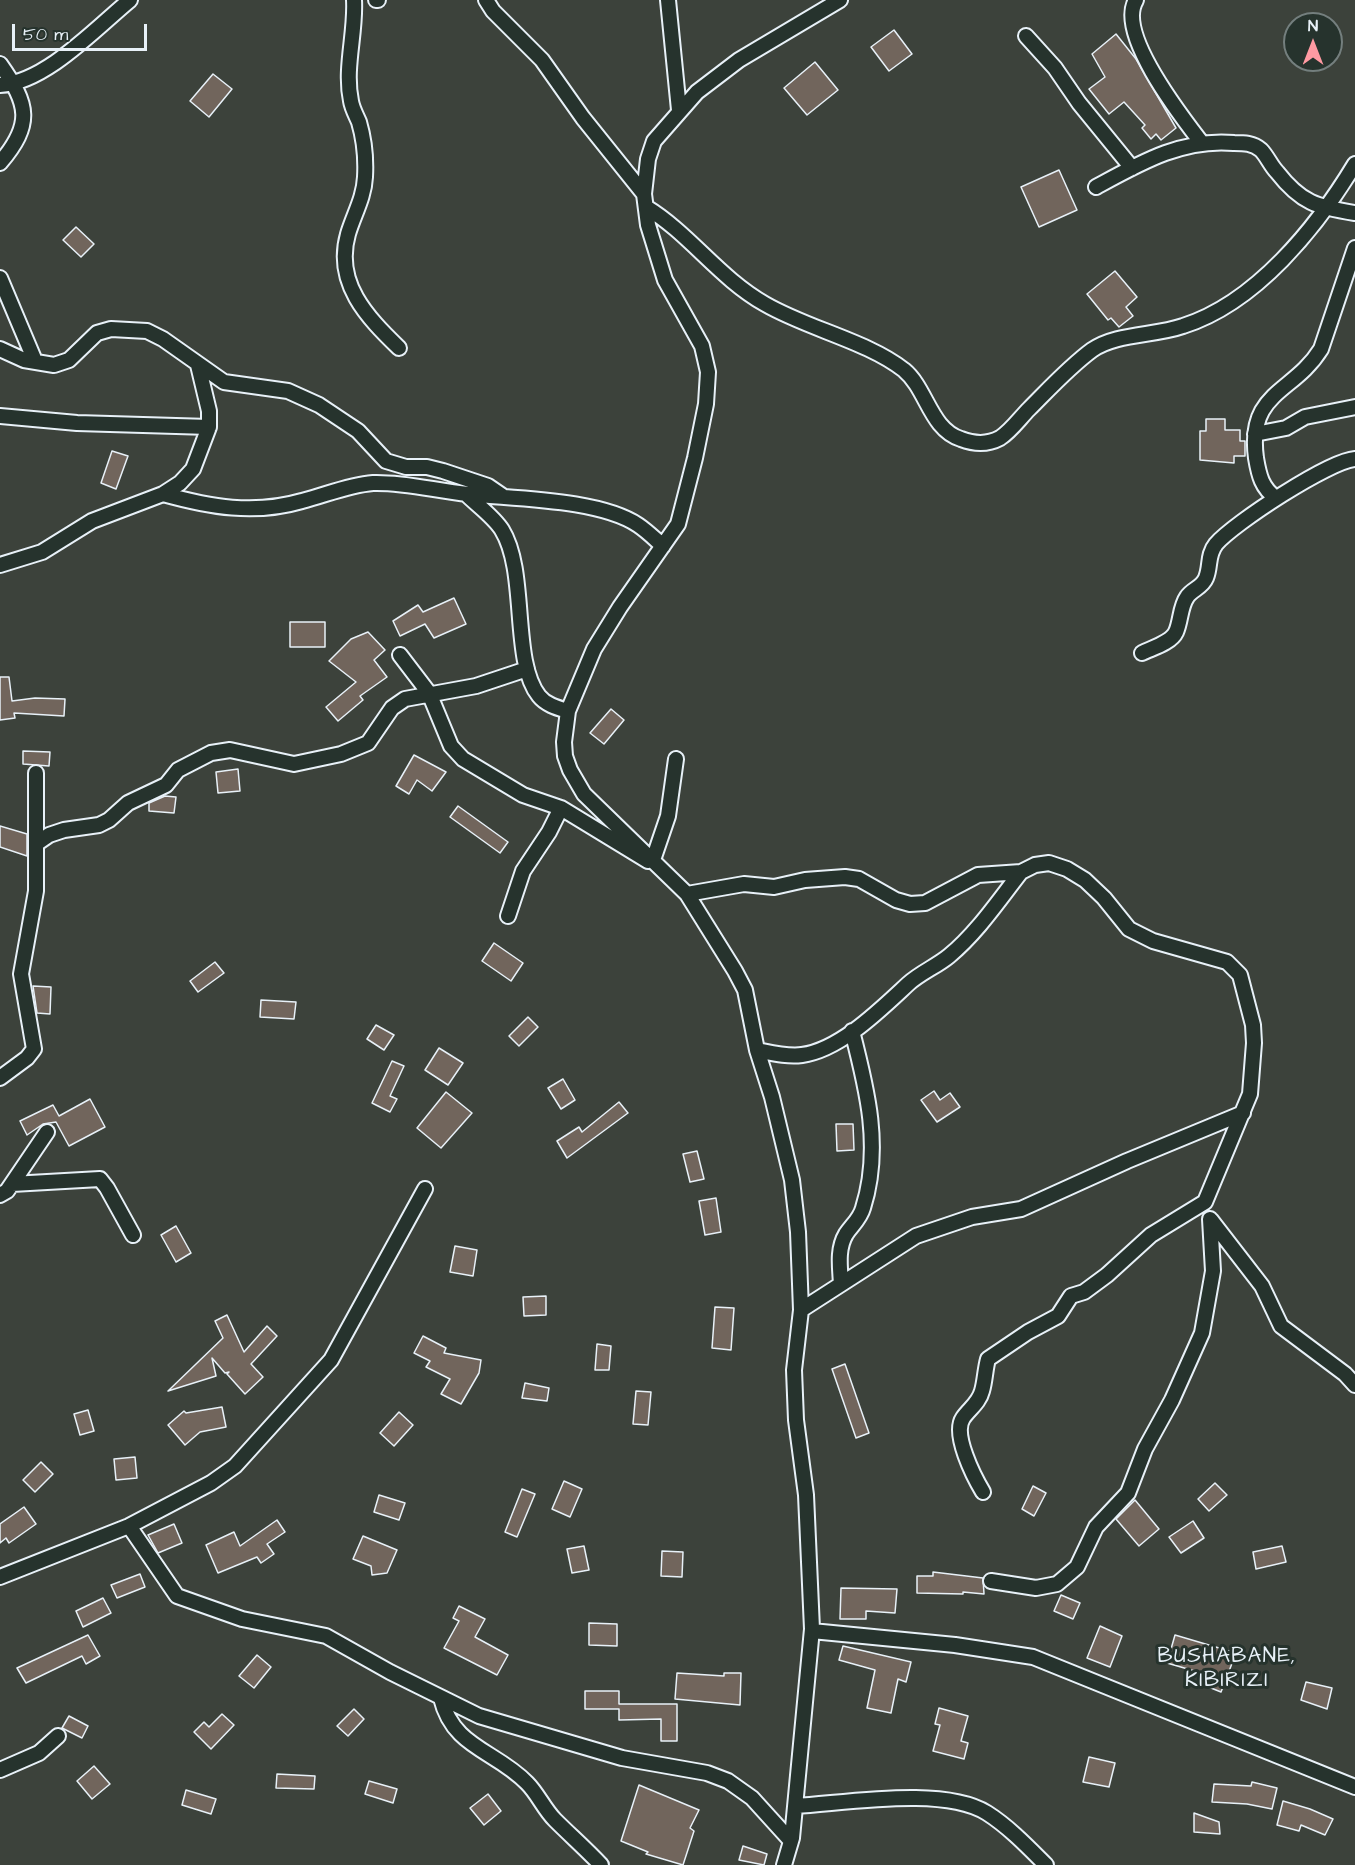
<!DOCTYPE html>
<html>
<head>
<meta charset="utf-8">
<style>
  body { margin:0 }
  #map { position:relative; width:1355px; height:1865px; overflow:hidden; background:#3c423b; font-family:"Architects Daughter",sans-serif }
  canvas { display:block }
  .north { position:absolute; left:1283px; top:12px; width:60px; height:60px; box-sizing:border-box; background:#26332d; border:2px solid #747f7e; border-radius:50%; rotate:0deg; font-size:16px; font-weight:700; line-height:24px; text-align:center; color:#e8f1f8 }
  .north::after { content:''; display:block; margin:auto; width:21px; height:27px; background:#ff9aa2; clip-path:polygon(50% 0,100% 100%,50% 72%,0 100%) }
  .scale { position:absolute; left:12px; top:24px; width:135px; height:27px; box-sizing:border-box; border:3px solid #e8f1f8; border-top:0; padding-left:8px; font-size:18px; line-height:21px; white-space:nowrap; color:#e8f1f8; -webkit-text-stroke:4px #26332d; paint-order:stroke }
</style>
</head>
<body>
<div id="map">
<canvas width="1355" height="1865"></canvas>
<div class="north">N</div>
<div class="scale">50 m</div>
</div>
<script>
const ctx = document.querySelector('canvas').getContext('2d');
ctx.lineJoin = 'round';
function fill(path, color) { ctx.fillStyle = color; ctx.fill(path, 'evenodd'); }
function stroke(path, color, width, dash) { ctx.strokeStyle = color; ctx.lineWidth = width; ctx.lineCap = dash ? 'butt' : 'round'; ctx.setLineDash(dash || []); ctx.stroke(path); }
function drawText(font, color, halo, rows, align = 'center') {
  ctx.font = font + ' "Architects Daughter",sans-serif'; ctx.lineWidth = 6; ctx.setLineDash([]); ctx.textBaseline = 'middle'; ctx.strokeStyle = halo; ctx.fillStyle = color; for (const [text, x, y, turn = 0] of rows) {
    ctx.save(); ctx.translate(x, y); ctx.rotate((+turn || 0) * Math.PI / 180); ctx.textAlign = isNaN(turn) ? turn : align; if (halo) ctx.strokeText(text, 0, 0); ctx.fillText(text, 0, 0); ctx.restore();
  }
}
const building = new Path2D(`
  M 894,30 L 912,54 L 889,71 L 871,47 Z
  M 1116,34 L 1136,59 L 1176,128 L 1161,140 L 1156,134 L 1151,139 L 1142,128 L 1145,125 L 1124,102 L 1109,114 L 1089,89 L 1105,77 L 1092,54 Z
  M 815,62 L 838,90 L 807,115 L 784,88 Z
  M 213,74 L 232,89 L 209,117 L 190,101 Z
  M 1059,170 L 1077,210 L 1039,227 L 1021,187 Z
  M 76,227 L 94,244 L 81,257 L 63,240 Z
  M 1115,271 L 1137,297 L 1126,307 L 1133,316 L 1119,327 L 1111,318 L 1108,320 L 1087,294 Z
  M 1206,419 L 1225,419 L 1225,430 L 1240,430 L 1240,441 L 1245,441 L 1245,456 L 1234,456 L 1234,463 L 1200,460 L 1200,431 L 1206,431 Z
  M 112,451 L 128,456 L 116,489 L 101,483 Z
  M 454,598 L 466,624 L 434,638 L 425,624 L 400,636 L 393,621 L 418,605 L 423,612 Z
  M 290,622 L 325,622 L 325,647 L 290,647 Z
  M 368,632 L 385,650 L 374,660 L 387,677 L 360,696 L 363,700 L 338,721 L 326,707 L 356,682 L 329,661 L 351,639 Z
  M 0,677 L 9,677 L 12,701 L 35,698 L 65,699 L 64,716 L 14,713 L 15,718 L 0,720 Z
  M 611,709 L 624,720 L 604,744 L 590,733 Z
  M 23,751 L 50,752 L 49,766 L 23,764 Z
  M 414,755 L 446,772 L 432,791 L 417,780 L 409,794 L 396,786 Z
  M 238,769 L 240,791 L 218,793 L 216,772 Z
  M 165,796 L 176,797 L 174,813 L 149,811 L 149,803 Z
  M 458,806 L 508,842 L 500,853 L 450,817 Z
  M 0,826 L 27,834 L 27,856 L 0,847 Z
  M 494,943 L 523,963 L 511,981 L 482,961 Z
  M 215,962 L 224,973 L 198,992 L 190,981 Z
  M 33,986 L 51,987 L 50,1014 L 37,1013 Z
  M 261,1000 L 296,1002 L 294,1019 L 260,1017 Z
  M 528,1017 L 538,1027 L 519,1046 L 509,1036 Z
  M 376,1025 L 394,1035 L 384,1050 L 367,1039 Z
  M 439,1048 L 463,1063 L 448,1085 L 425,1070 Z
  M 392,1061 L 404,1066 L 390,1096 L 397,1099 L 390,1112 L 372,1103 Z
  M 563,1079 L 575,1100 L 561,1109 L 548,1088 Z
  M 934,1091 L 940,1100 L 950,1093 L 960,1107 L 937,1122 L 921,1100 Z
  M 446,1092 L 472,1113 L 441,1148 L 417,1128 Z
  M 90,1099 L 105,1127 L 69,1146 L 56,1122 L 43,1124 L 27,1135 L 20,1121 L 53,1105 L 59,1116 Z
  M 619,1102 L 628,1113 L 567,1158 L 557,1141 L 579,1127 L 582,1132 Z
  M 836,1124 L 853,1124 L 854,1150 L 837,1151 Z
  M 697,1151 L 704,1179 L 690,1182 L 683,1154 Z
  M 716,1198 L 721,1232 L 705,1235 L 699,1201 Z
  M 176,1226 L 191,1253 L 176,1262 L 161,1235 Z
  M 455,1246 L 477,1250 L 473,1276 L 450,1272 Z
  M 546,1296 L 546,1315 L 524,1316 L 523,1297 Z
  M 715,1307 L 734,1308 L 731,1350 L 712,1348 Z
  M 227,1315 L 244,1352 L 267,1326 L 277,1336 L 251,1364 L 263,1377 L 245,1394 L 227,1374 L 229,1372 L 225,1373 L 212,1358 L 216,1376 L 168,1391 L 223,1338 L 215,1321 Z
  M 423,1336 L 446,1348 L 444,1353 L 481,1360 L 479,1373 L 461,1404 L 441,1394 L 450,1379 L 426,1367 L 430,1361 L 414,1353 Z
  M 597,1344 L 611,1346 L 609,1370 L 595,1370 Z
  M 845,1364 L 869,1433 L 856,1438 L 832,1369 Z
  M 525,1383 L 549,1388 L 547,1401 L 522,1398 Z
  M 636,1391 L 651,1392 L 648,1425 L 633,1424 Z
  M 222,1407 L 226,1427 L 200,1432 L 185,1445 L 168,1425 L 184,1411 L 186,1413 Z
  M 88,1410 L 94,1431 L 80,1435 L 74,1414 Z
  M 399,1412 L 413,1425 L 394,1446 L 380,1433 Z
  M 135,1457 L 137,1478 L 116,1480 L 114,1459 Z
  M 41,1462 L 53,1474 L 35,1492 L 23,1480 Z
  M 564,1481 L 582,1489 L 570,1517 L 552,1509 Z
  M 1215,1483 L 1227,1495 L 1209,1511 L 1198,1499 Z
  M 1033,1486 L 1046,1493 L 1034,1516 L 1022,1509 Z
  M 522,1489 L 535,1494 L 517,1537 L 505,1532 Z
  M 379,1495 L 405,1503 L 399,1520 L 374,1512 Z
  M 1135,1500 L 1159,1529 L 1139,1546 L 1116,1519 Z
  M 24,1507 L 36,1524 L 9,1543 L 6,1538 L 0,1543 L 0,1524 Z
  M 277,1520 L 285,1532 L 267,1544 L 274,1554 L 261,1563 L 257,1557 L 218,1573 L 206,1545 L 234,1532 L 240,1546 Z
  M 1193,1521 L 1204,1538 L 1181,1553 L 1169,1537 Z
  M 174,1524 L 182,1543 L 158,1553 L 148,1535 Z
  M 363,1536 L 397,1550 L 387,1573 L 372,1575 L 371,1566 L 353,1559 Z
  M 584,1546 L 589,1570 L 572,1573 L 567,1549 Z
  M 1282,1546 L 1286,1562 L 1256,1569 L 1253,1552 Z
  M 662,1551 L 683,1552 L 682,1577 L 661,1576 Z
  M 933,1572 L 983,1578 L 984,1594 L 963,1592 L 963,1594 L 917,1593 L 917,1576 L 933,1576 Z
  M 140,1574 L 145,1587 L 117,1598 L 111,1585 Z
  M 841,1588 L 897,1589 L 895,1613 L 866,1611 L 866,1619 L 840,1619 Z
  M 1061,1595 L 1080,1603 L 1073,1619 L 1054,1611 Z
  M 103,1598 L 111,1613 L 83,1627 L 76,1611 Z
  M 459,1606 L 485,1619 L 475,1637 L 508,1655 L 497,1675 L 444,1648 L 459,1621 L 453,1618 Z
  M 589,1623 L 617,1624 L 617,1646 L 589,1645 Z
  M 1100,1626 L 1122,1636 L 1110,1667 L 1087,1658 Z
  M 88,1635 L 100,1656 L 86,1664 L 82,1656 L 26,1683 L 17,1668 Z
  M 1175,1635 L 1236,1653 L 1221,1692 L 1201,1684 L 1205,1674 L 1167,1663 Z
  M 843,1646 L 911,1662 L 906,1682 L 898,1679 L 891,1713 L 867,1708 L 875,1670 L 839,1660 Z
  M 257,1655 L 271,1667 L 254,1688 L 239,1676 Z
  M 677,1673 L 724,1676 L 724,1673 L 741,1673 L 740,1705 L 675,1699 Z
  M 1306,1682 L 1332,1688 L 1327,1709 L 1301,1700 Z
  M 585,1691 L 619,1691 L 619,1704 L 677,1704 L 677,1741 L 661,1741 L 661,1719 L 619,1720 L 619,1709 L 585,1709 Z
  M 939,1708 L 968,1716 L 961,1741 L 968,1743 L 964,1759 L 933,1751 L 940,1725 L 935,1724 Z
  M 354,1709 L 364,1719 L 348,1736 L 337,1726 Z
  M 222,1714 L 234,1725 L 211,1749 L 194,1732 L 204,1722 L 209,1727 Z
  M 69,1716 L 88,1726 L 82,1738 L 62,1728 Z
  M 1089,1757 L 1115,1763 L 1109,1787 L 1083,1782 Z
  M 94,1766 L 110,1784 L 92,1799 L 77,1781 Z
  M 277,1774 L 315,1776 L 314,1789 L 276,1788 Z
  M 369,1781 L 397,1789 L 393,1803 L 365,1794 Z
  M 1252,1782 L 1277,1788 L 1272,1809 L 1247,1804 L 1212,1802 L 1214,1784 L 1251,1786 Z
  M 639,1785 L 699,1810 L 690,1828 L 694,1831 L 683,1865 L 646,1854 L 648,1852 L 621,1841 Z
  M 186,1790 L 216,1799 L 211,1814 L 182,1805 Z
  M 488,1794 L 501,1811 L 484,1825 L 470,1808 Z
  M 1283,1801 L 1310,1809 L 1333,1819 L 1325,1835 L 1301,1825 L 1299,1831 L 1277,1825 Z
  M 1194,1813 L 1219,1822 L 1220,1834 L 1194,1832 Z
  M 743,1846 L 767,1854 L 764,1865 L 739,1860 Z`);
const street = new Path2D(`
  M 354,0 C 356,33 344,68 351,101 C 352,108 356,115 359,122 C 364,139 366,159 365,177 C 364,198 354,214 348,234 C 334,283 367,317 399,348
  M 376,0 L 378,0
  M 486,0 L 493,11 L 542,60 L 583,118 L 644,194
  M 668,0 L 679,110
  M 1136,0 C 1116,33 1181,116 1201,142
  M 1026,36 L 1055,68 L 1079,103 L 1132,168
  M 0,64 C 29,105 33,124 0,163
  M 0,85 C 45,83 96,28 130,0
  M 1096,187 C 1140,163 1183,138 1234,143 C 1244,143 1253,143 1261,150 C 1267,156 1271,166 1277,172 C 1301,203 1317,207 1355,213
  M 646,207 C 690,234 719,278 765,304 C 808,329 867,341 904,370 C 927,389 930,429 961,439 C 974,444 987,445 1000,438 C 1011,431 1020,418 1029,409 C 1049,389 1069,367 1092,350 C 1116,333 1155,336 1183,326 C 1256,303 1317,227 1355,164
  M 0,278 L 35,361
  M 0,349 L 24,360 L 54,365 L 69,360 L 97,333 L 111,329 L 147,331 L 163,339 L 224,382 L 288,391 L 319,405 L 358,431 L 386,461 L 406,467 L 427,467 L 443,471 L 488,486 L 504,497
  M 0,416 L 77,423 L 209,427
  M 1255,434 L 1286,428 L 1305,417 L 1355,407
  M 163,494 C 210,507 254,515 302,501 C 326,495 348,485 373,483 C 406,482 436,491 468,494 C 515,499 599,499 638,525 C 647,531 655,539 663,546
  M 466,494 C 477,505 494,517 502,530 C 528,572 511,661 539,696 C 546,705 558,708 568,711
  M 1276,498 C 1262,488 1259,476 1256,458 C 1247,391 1293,394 1321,349 L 1355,248
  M 0,565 L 42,552 L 92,521 L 163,494 L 180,483 L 193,469 L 209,427 L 209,411 L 198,365
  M 1142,653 C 1152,648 1171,643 1176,632 C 1181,621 1180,607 1187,597 C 1192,589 1202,588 1206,578 C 1211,566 1207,555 1216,544 C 1234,523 1329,461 1355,459
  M 400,655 L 429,693 L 451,746 L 463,759 L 523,795 L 561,808 L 648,861
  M 36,844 L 49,835 L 64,830 L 99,825 L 109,820 L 128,803 L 166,785 L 178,770 L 211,753 L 230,750 L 294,764 L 341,754 L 368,743 L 392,708 L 405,699 L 476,686 L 527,669
  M 653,860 L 668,816 L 676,759
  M 687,894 L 744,884 L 774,887 L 805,880 L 845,877 L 859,879 L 896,900 L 910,904 L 925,903 L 978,875 L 1021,872
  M 508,916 L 523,871 L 549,832 L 561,808
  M 757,1050 C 772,1053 787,1057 802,1055 C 840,1050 881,1009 908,984 C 920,973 937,966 949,956 C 977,933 999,900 1021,872 L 1035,865 L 1049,863 L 1067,869 L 1085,880 L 1104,898 L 1129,929 L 1153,941 L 1227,962 L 1240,975 L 1253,1025 L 1254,1043 L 1250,1094 L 1205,1202 L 1151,1235 L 1107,1275 L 1084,1292 L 1071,1296 L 1058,1316 L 1028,1332 L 988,1359 C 985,1370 985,1381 982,1391 C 979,1403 969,1409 963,1418 C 952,1434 974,1477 983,1492
  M 0,1078 L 27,1058 L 34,1049 L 21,974 L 36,891 L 36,773
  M 12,1184 L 100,1179 L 107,1188 L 133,1235
  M 0,1195 L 7,1191 L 47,1132
  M 1211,1220 L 1262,1286 L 1281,1326 L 1345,1374 L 1355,1385
  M 841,1284 C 840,1267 837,1249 846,1234 C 852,1225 860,1219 863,1208 C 882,1148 867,1089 852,1031
  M 801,1310 L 916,1236 L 972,1217 L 1021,1209 L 1127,1161 L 1243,1113
  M 129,1526 L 177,1596 L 242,1619 L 326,1636 L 390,1672 L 479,1716 L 622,1758 L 707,1773 L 728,1781 L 752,1798 L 791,1841
  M 0,1577 L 129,1526 L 211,1483 L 235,1466 L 331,1360 L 425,1189
  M 991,1581 L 1036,1588 L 1057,1584 L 1077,1567 L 1096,1527 L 1128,1493 L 1145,1449 L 1172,1400 L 1202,1333 L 1213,1271 L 1210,1219
  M 812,1631 L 955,1645 L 1033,1657 L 1355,1787
  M 441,1698 C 453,1748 495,1750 527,1783 C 538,1794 544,1809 555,1820 C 570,1835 586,1849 601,1865
  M 0,1770 L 39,1753 L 58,1736
  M 796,1806 C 847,1803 944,1786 987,1813 C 1009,1827 1028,1847 1046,1865
  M 784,1865 L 792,1838 L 812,1629 L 806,1495 L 796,1420 L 794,1370 L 801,1310 L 798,1232 L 792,1180 L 772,1097 L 757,1050 L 745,990 L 735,971 L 687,894 L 584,794 L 570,770 L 565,756 L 564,742 L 568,711 L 594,649 L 620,607 L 678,524 L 695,458 L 706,404 L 708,372 L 702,346 L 665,280 L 648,225 L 644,194 L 648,159 L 654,141 L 697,92 L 739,60 L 840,0`);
const neighbourhoodNames = [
  ["BUSHABANE,",1227,1658],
  ["KIBIRIZI",1227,1682]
];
fill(building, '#71655c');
stroke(building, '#e8f1f8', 1.5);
stroke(street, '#e8f1f8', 18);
stroke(street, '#26332d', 14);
ctx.letterSpacing = '1.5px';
drawText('21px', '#e8f1f8', '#26332d', neighbourhoodNames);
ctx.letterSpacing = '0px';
</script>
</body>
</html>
